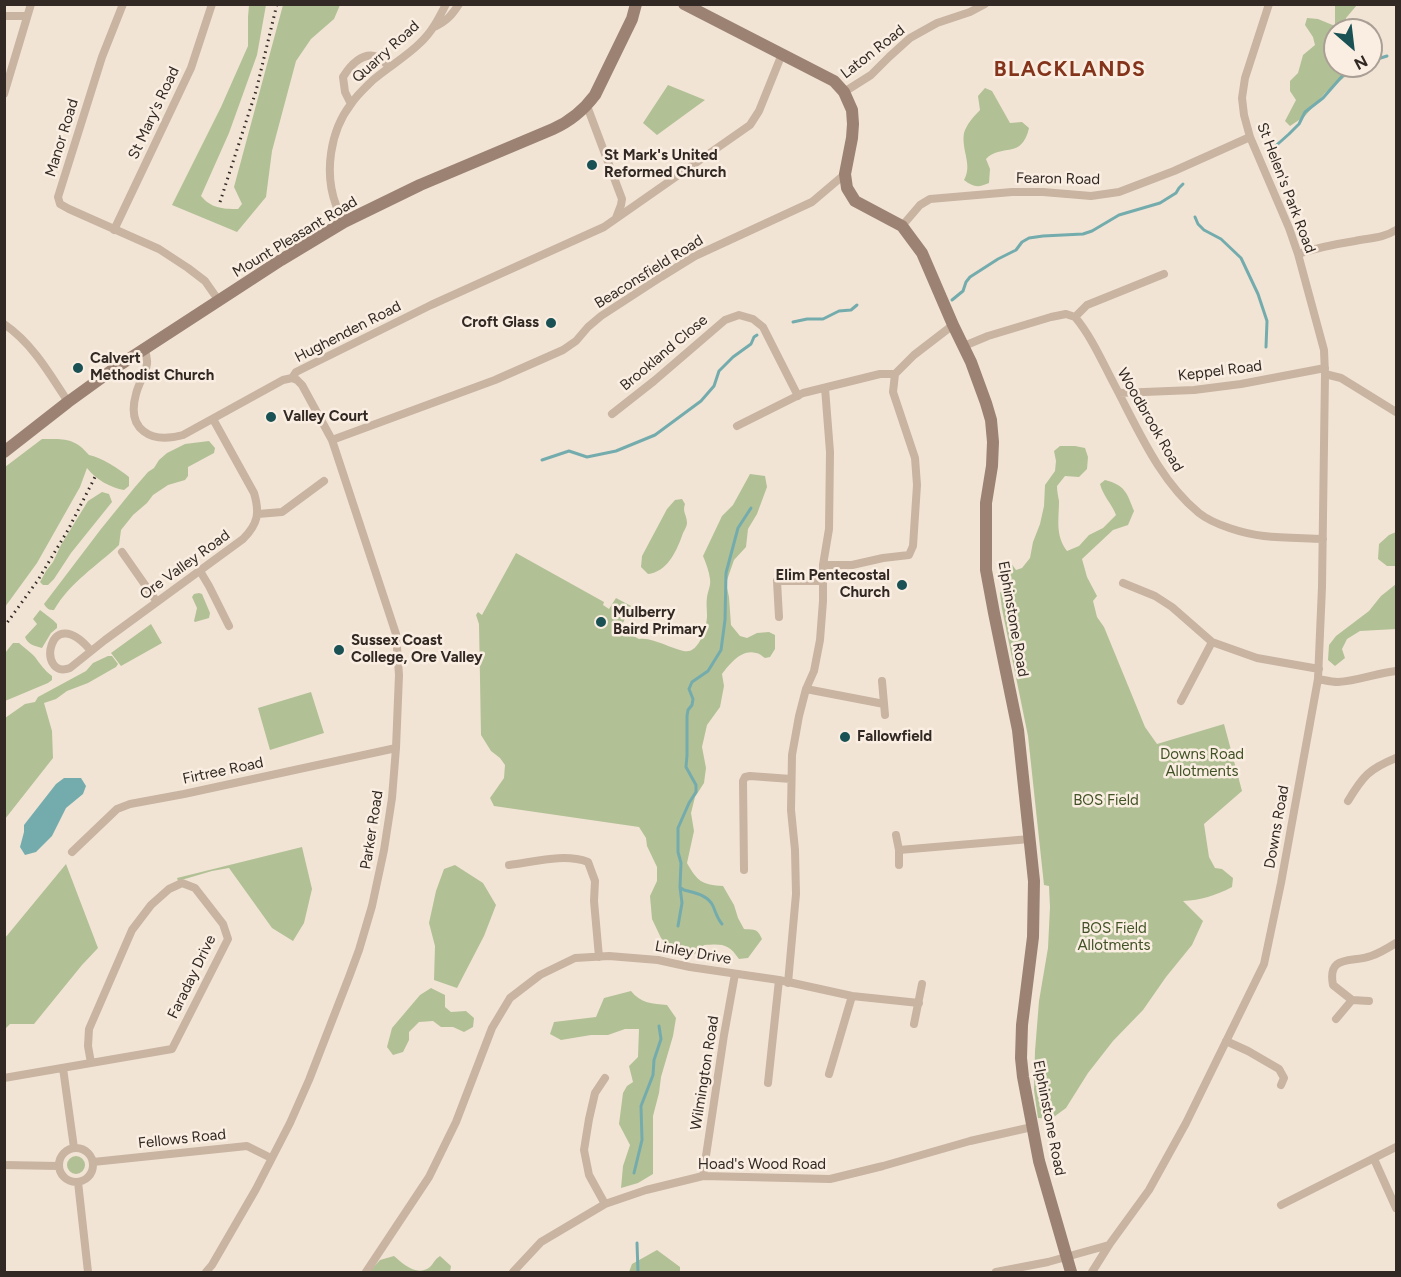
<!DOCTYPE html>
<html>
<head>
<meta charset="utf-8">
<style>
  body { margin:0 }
  #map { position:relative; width:1401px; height:1277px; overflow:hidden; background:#f1e4d5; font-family:Figtree,sans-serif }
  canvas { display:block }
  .frame { position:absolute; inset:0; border:6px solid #332924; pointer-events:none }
  .north { position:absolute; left:1323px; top:18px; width:60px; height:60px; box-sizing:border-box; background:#f9eee1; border:2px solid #aa9f95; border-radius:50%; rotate:152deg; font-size:16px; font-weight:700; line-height:24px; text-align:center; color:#332924 }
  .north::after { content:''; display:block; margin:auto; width:21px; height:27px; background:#195155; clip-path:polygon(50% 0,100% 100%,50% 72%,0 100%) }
</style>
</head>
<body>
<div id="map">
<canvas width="1401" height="1277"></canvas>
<div class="frame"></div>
<div class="north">N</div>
</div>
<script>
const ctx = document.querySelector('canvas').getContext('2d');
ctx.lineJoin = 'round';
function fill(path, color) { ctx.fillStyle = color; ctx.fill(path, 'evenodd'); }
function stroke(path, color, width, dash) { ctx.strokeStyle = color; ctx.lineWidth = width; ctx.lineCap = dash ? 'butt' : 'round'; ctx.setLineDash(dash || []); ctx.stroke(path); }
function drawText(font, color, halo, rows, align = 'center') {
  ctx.font = font + ' Figtree,sans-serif'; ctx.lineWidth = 5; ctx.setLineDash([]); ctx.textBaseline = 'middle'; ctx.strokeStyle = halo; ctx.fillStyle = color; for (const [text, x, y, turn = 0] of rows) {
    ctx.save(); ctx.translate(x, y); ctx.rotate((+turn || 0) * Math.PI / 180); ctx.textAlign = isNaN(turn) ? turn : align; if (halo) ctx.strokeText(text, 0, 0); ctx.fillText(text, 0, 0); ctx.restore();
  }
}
const green = new Path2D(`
  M 249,5 L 266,5 L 257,55 L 229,133 L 201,196 C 211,208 222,209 238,209 L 242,204 L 234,187 L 283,5 L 340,5 L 334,19 L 311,39 L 296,61 L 272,151 L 266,197 L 237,232 L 172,205 L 221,107 L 248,46 L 248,17 Z
  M 1335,5 L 1357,5 L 1346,18 L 1346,27 L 1352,28 L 1366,27 L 1369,30 L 1335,30 L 1335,66 L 1370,66 L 1346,76 L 1325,93 L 1305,116 L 1290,126 L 1285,121 L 1296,100 L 1290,91 L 1290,81 L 1298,73 L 1303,55 L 1315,45 L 1313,37 L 1305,25 L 1307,18 L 1318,19 L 1335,26 Z
  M 1371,32 C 1382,41 1377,52 1374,64 L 1371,66 Z
  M 668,85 L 705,100 L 657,135 L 643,123 Z
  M 985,88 L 992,91 L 1010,123 L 1022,122 L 1029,128 C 1022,160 1001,143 986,159 L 990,169 L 989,183 C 978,188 973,187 964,180 C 973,165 961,150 964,133 C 966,125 974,116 980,110 L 978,96 Z
  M 42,439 C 63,439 74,437 89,455 C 101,457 119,469 129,477 L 129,486 L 124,490 C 111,488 95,479 87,468 L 80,487 L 37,563 L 5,607 L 5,467 Z
  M 209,441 L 215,448 L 214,453 L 188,467 L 188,476 L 185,480 L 168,485 L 153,495 L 147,503 L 133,515 L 121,530 L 119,545 C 97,566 70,582 54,610 C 49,610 47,609 44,604 L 101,529 L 135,487 L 148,472 L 154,468 L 159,460 L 167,453 L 185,444 Z
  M 1060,446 L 1075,446 L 1085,448 L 1088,457 L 1087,469 L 1079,477 L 1065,476 L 1057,486 C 1057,491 1058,496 1059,501 C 1059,519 1055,535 1067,551 L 1079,546 L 1089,535 L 1103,528 L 1116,515 C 1112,504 1103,496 1100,484 L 1105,480 C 1125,485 1127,493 1134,511 L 1128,525 L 1113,530 L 1082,559 L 1087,577 L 1097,596 L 1093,601 L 1097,617 L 1104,627 L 1145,727 L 1157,744 L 1224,724 L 1242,791 L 1204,824 L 1209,857 L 1215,868 L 1222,869 L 1233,878 L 1232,887 C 1215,896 1201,900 1183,901 L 1203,921 L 1192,945 L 1166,977 L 1143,1010 L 1113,1041 L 1088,1073 L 1066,1108 L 1051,1119 L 1038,1118 L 1034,1090 L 1035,1051 L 1039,1001 L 1048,948 L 1050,907 L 1049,886 L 1044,885 L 1028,736 L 1002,609 L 1000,593 L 1003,589 L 1000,579 L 999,569 L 1004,562 L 1011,563 L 1016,570 L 1022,568 L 1030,558 L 1033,542 L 1040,524 L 1044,506 L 1045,485 L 1055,471 L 1056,461 L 1054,451 Z
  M 750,474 L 765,476 L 767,487 L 757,514 L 748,529 L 746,547 L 734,560 L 726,583 L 729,597 L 731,625 L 740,636 L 747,638 L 757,633 L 769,632 L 775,635 L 775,649 L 770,657 L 765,658 C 762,656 759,653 756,653 C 741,649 730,664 722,674 L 724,686 L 720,707 L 707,725 L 702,747 L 706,768 L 704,783 L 695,797 L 691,813 L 694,831 L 687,863 C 697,881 702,885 723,886 L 734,905 L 738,918 L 744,929 C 755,930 757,928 762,939 L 748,958 L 739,959 C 728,943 722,944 704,945 L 695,954 L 684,955 L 669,946 L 661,938 L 652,919 L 650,896 L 657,881 L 657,867 L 647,846 L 646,838 L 639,827 L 494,806 L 490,798 L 504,778 L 505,765 L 500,758 L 491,751 L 481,735 L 479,624 L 476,615 L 478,612 L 482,615 L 516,553 L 604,602 L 603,605 L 609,609 L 616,598 L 631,606 L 620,629 L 639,639 C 653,636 678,653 689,651 C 700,649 707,626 707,616 C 707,610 706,603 707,597 C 708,591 711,585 710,579 C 709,571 706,563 703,556 L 722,516 L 733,505 Z
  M 102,492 L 109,494 L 112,502 L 71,553 L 54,579 L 48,585 L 43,585 L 40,582 L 46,571 L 53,562 L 61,545 L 88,501 Z
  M 682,499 L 685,504 C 682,512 687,515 687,523 C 687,527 683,532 682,536 C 676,552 667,572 648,574 L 641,567 L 642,556 L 667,509 L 675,500 Z
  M 1396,532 L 1396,566 L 1387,566 L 1378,559 L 1379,544 L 1389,535 Z
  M 1396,584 L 1396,629 L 1360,631 L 1347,639 L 1342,649 L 1345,658 L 1335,666 L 1328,660 L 1329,645 L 1336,636 L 1369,611 L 1381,596 Z
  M 199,593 L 202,594 L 210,613 L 209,618 L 195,622 L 194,621 L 197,608 L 192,597 L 194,594 Z
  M 40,610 L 53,620 L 57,624 L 57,628 L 51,633 L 42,648 C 35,646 28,645 25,637 L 37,624 L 33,619 Z
  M 151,624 L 162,643 L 121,666 L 111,653 Z
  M 13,643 L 19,643 C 24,648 31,652 35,657 C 40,664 45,671 52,676 L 52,680 L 48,683 L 5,701 L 5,653 Z
  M 108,656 L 112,656 L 118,664 L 116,667 L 88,683 L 67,691 L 56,699 L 44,703 L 52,731 L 53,758 L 5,819 L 5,718 L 25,704 L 35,702 L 38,697 L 86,671 L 93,663 Z
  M 311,692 L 324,733 L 270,750 L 258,708 Z
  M 302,847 L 312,889 L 304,923 L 293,941 L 272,928 L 229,868 L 212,871 L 178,881 L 177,878 Z
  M 66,864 L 98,948 L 82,965 L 34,1024 L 10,1024 L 5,1029 L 5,938 Z
  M 455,865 L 483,883 L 496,905 L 484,936 L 457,988 L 434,980 L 435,946 L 429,923 L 436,891 L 444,869 Z
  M 431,988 L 445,995 L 445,1007 L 451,1012 L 466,1011 L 474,1018 L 473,1027 L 464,1032 L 453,1027 L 441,1027 L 433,1021 L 419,1022 L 409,1032 L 409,1040 L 403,1052 L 393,1055 L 387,1047 L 392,1028 L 420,995 Z
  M 631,991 C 640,1003 653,1004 667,1005 L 676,1018 L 673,1036 L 661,1077 L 659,1093 L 653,1116 L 653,1174 L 638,1183 L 621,1188 L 623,1166 L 630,1145 L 619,1124 L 623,1093 L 627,1086 L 633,1082 L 629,1066 L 638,1057 L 639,1029 L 625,1029 L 608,1035 L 591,1035 L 561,1040 L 550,1034 L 554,1022 L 596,1017 L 604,998 Z
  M67 1165a9 9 0 1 1 18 0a9 9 0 1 1-18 0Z
  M 657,1250 L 680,1267 L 680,1272 L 629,1272 L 632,1264 Z
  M 394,1256 C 403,1264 417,1277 430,1267 C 434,1263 434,1260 440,1256 L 451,1266 L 450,1272 L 369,1272 L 380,1260 Z`);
const water = new Path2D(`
  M 64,778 L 81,778 L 86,786 L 83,794 L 66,808 L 52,836 L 36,852 L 25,855 L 20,847 L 24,832 L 24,825 L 56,784 Z`);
const stream = new Path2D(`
  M 1371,61 L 1387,56
  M 1270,151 L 1289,134 L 1299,124 L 1305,112 L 1323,98 L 1344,74 L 1359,66
  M 1195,217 L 1198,224 L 1204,230 L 1221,239 L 1241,258 L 1258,294 L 1267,321 L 1266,347
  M 952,300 L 963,291 L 966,282 L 970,277 L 998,259 L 1016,250 L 1022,242 L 1029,238 L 1043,236 L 1083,234 L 1092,231 L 1119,215 L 1160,203 L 1176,193 L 1179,188 L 1183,184
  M 793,322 L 807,319 L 823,319 L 839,311 L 851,310 L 857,305
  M 542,460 L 569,451 L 587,457 L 616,451 L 655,435 L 701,401 L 714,386 L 719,371 L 733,357 L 751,344 L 754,337 L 757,335
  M 681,888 L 684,890 C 695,893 708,895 713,906 C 716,913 717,918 722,924
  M 678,926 L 682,903 L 680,887 L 681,863 L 678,852 L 678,828 L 689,803 L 696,792 L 696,785 L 686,767 L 687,755 L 687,716 L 688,710 L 692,705 L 693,699 L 689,689 L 692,682 L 708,671 L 721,650 L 725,620 L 726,573 L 738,528 L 751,508
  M 634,1173 L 642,1140 L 641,1106 L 653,1075 L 654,1060 L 661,1039 L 659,1026
  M 637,1243 L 638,1272`);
const street = new Path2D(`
  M 123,4 L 102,57 L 58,197 L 60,204 L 69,209 L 159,249 L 188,268 L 205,281 L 219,301
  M 4,16 L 27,16
  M 434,27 C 446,22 452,15 459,4
  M 844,92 L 871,75 L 889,57 L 910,38 L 937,23 L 970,12 L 985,4
  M 4,94 L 31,4
  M 351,104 L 345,92 L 343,77 C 350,66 362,51 378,57 C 382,59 386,64 389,66
  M 587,106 L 622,199 L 621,205 L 616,218
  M 344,222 C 342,216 338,211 336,205 C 324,173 330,131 351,104 C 357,95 366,87 373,80 C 388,67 406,57 420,43 C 432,32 439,18 446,4
  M 902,226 L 920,205 L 930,199 L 1012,192 L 1043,192 L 1091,196 L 1119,192 L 1174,171 L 1250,137
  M 114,230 L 191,68 L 212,4
  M 1298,254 C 1316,248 1336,244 1355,241 C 1369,238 1384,238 1396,230
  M 1075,317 C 1091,336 1102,361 1114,384 C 1138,429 1159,480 1199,513 C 1214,525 1245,534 1264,536 C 1283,538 1303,538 1323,539
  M 4,324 C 32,343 50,374 68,402
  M 964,346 L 988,336 L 1051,317 L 1066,314 L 1075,317 L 1087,305 L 1164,274
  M 144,349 C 153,367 140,377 136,394 C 126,430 151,444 183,435 L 283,380 L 292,378 L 296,372 L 431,305 L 604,227 L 750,125 L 759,111 L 782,54
  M 1325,374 L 1341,378 L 1396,412
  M 1119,393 L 1194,390 L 1241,384 L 1325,368
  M 612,414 L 654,381 L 725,320 L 739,315 L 753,319 L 763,327 L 798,396
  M 737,426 L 803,393 L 880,374 L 895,374 L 914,355 L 953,325
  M 332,440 L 495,380 L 563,350 L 576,341 L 588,327 L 601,316 L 661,277 L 695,256 L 812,202 L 845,174
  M 258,514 L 282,512 L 324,481
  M 122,552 L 157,602
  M 823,565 L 852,565 L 883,558 L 909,555 L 913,546 L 917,485 L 915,458 L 893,392 L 895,374
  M 200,571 L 209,586 L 229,626
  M 1123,583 L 1155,596 L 1172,607 L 1212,642 L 1257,658 L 1319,669
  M 779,617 L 777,581 L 823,581
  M 91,651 C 48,599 36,681 70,668 L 105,640 L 243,539 C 258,524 260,513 254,493 L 213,419
  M 1318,679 C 1324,680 1331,682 1338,682 C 1358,681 1377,673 1396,671
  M 882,681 L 885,715
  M 806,689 L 884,704
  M 1181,701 L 1212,642
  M 1348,801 C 1363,776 1369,769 1396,758
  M 896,835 L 899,850 L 899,865
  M 899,850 L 1030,839
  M 72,852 L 117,809 L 130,804 L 184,794 L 396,748
  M 509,865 C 534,862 564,853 588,862 L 595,881 L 594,901 L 599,957
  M 744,870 L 743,781 L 745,777 L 750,776 L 791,779
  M 788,983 L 796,894 L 795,850 L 791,810 L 792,755 L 799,716 L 806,689 L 814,671 L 820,640 L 823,601 L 823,565 L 829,529 L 830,452 L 825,388
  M 1369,1001 L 1352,1000 L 1333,985 C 1327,954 1352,963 1371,956 C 1380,953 1388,948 1396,943
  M 1336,1019 L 1352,1000
  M 914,1024 L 922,984
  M 1226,1041 L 1248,1051 L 1279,1069 L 1284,1078 L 1281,1085
  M 63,1068 L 74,1148
  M 829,1074 L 852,996
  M 4,1078 L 172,1049 L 228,939 L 223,924 L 195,888 L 182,883 L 169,889 L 151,905 L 132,930 L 89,1029 L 88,1046 L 91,1063
  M 605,1078 L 595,1093 L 589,1119 L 584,1150 L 589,1175 L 605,1204
  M 768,1083 L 779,980
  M59 1165a17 17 0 1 1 34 0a17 17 0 1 1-34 0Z
  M 1374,1159 L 1396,1208
  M 93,1162 L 247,1146 L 271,1158
  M 4,1165 L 59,1166
  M 703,1176 L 724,1035 L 735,974
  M 78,1182 L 88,1272
  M 1281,1205 L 1396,1147
  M 206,1272 L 212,1265 L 256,1189 L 290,1123 L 309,1080 L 349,977 L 359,950 L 372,906 L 384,850 L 392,798 L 396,748 L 399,675 L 396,634 L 332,440 L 302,385 L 297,380 L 292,378
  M 366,1272 L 429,1177 L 456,1122 L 492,1028 L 510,998 L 540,975 L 575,958 L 609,956 L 658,960 L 690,967 L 779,980 L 852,996 L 919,1003
  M 513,1272 L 541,1242 L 605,1204 L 646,1190 L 703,1176 L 830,1179 L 883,1166 L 970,1141 L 1032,1127
  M 996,1272 L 1048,1262 L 1109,1245
  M 1092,1272 L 1109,1245 L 1149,1190 L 1186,1123 L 1264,964 L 1281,883 L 1318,679 L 1322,587 L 1325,374 L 1324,350 L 1298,254 L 1289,228 L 1250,137 L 1244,115 L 1242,98 L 1245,78 L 1269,4`);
const secondary = new Path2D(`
  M 684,4 L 834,81 L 844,92 L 852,110 L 853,124 L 852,138 L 845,174 L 847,188 L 855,201 L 902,226 L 922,253 L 953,325 L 971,362 L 986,403 L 991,420 L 993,442 L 992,466 L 986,503 L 986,570 L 994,613 L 1018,730 L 1034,881 L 1033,937 L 1022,1025 L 1021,1058 L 1023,1077 L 1039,1161 L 1071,1272
  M 4,452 L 68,402 L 115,368 L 281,260 L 344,222 L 420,185 L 553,129 C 571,121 583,111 595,95 L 632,19 L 636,4`);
const rail = new Path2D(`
  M 220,202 L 256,91 L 277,4
  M 4,627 L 38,580 L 68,530 L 95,477`);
const markers = [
  [592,165,6,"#195155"],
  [551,323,6,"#195155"],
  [78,368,6,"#195155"],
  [271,417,6,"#195155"],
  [902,585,6,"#195155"],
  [601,622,6,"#195155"],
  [339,650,6,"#195155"],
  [845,737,6,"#195155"]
];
const streetNames = [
  ["Quarry Road",386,52,-42],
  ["Laton Road",873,52,-38],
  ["St Mary's Road",154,113,-65],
  ["Manor Road",62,138,-73],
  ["Fearon Road",1058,179,1],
  ["St Helen's Park Road",1286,188,69],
  ["Mount Pleasant Road",295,237,-31],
  ["Beaconsfield Road",649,272,-32],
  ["Hughenden Road",348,332,-27],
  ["Brookland Close",664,353,-40],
  ["Keppel Road",1220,371,-7],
  ["Woodbrook Road",1150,420,60],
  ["Ore Valley Road",185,565,-36],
  ["Elphinstone Road",1013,619,80],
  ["Firtree Road",223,771,-12],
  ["Downs Road",1277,827,-80],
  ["Parker Road",372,830,-81],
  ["Linley Drive",693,953,10],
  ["Faraday Drive",192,977,-64],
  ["Wilmington Road",705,1073,-81],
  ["Elphinstone Road",1049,1118,79],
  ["Fellows Road",182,1139,-6],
  ["Hoad's Wood Road",762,1165]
];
const poiNames = [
  ["St Mark's United",604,156],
  ["Reformed Church",604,173],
  ["Croft Glass",539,323,"right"],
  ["Calvert",90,359],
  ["Methodist Church",90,376],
  ["Valley Court",283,417],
  ["Elim Pentecostal",890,576,"right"],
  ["Church",890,593,"right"],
  ["Mulberry",613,613],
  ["Baird Primary",613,630],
  ["Sussex Coast",351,641],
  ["College, Ore Valley",351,658],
  ["Fallowfield",857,737]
];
const parkNames = [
  ["Downs Road",1202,755],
  ["Allotments",1202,772],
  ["BOS Field",1106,801],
  ["BOS Field",1114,929],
  ["Allotments",1114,946]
];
const districtNames = [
  ["BLACKLANDS",1070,70]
];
fill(green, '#b2c095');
fill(water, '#74acae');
stroke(stream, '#74acae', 3);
stroke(street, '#c9b3a1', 8);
stroke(secondary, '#9c8273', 12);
stroke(rail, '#332924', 3, [1.5, 4.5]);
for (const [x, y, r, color] of markers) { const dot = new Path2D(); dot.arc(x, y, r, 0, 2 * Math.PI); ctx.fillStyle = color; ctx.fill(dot); stroke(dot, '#f9eee1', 2); }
drawText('15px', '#332924', '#f9eee1', streetNames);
drawText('bold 15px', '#332924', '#f9eee1', poiNames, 'left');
drawText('15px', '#425227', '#f9eee1', parkNames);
ctx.letterSpacing = '1.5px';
drawText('bold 21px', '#84341b', '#f9eee1', districtNames);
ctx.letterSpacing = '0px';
</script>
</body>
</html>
